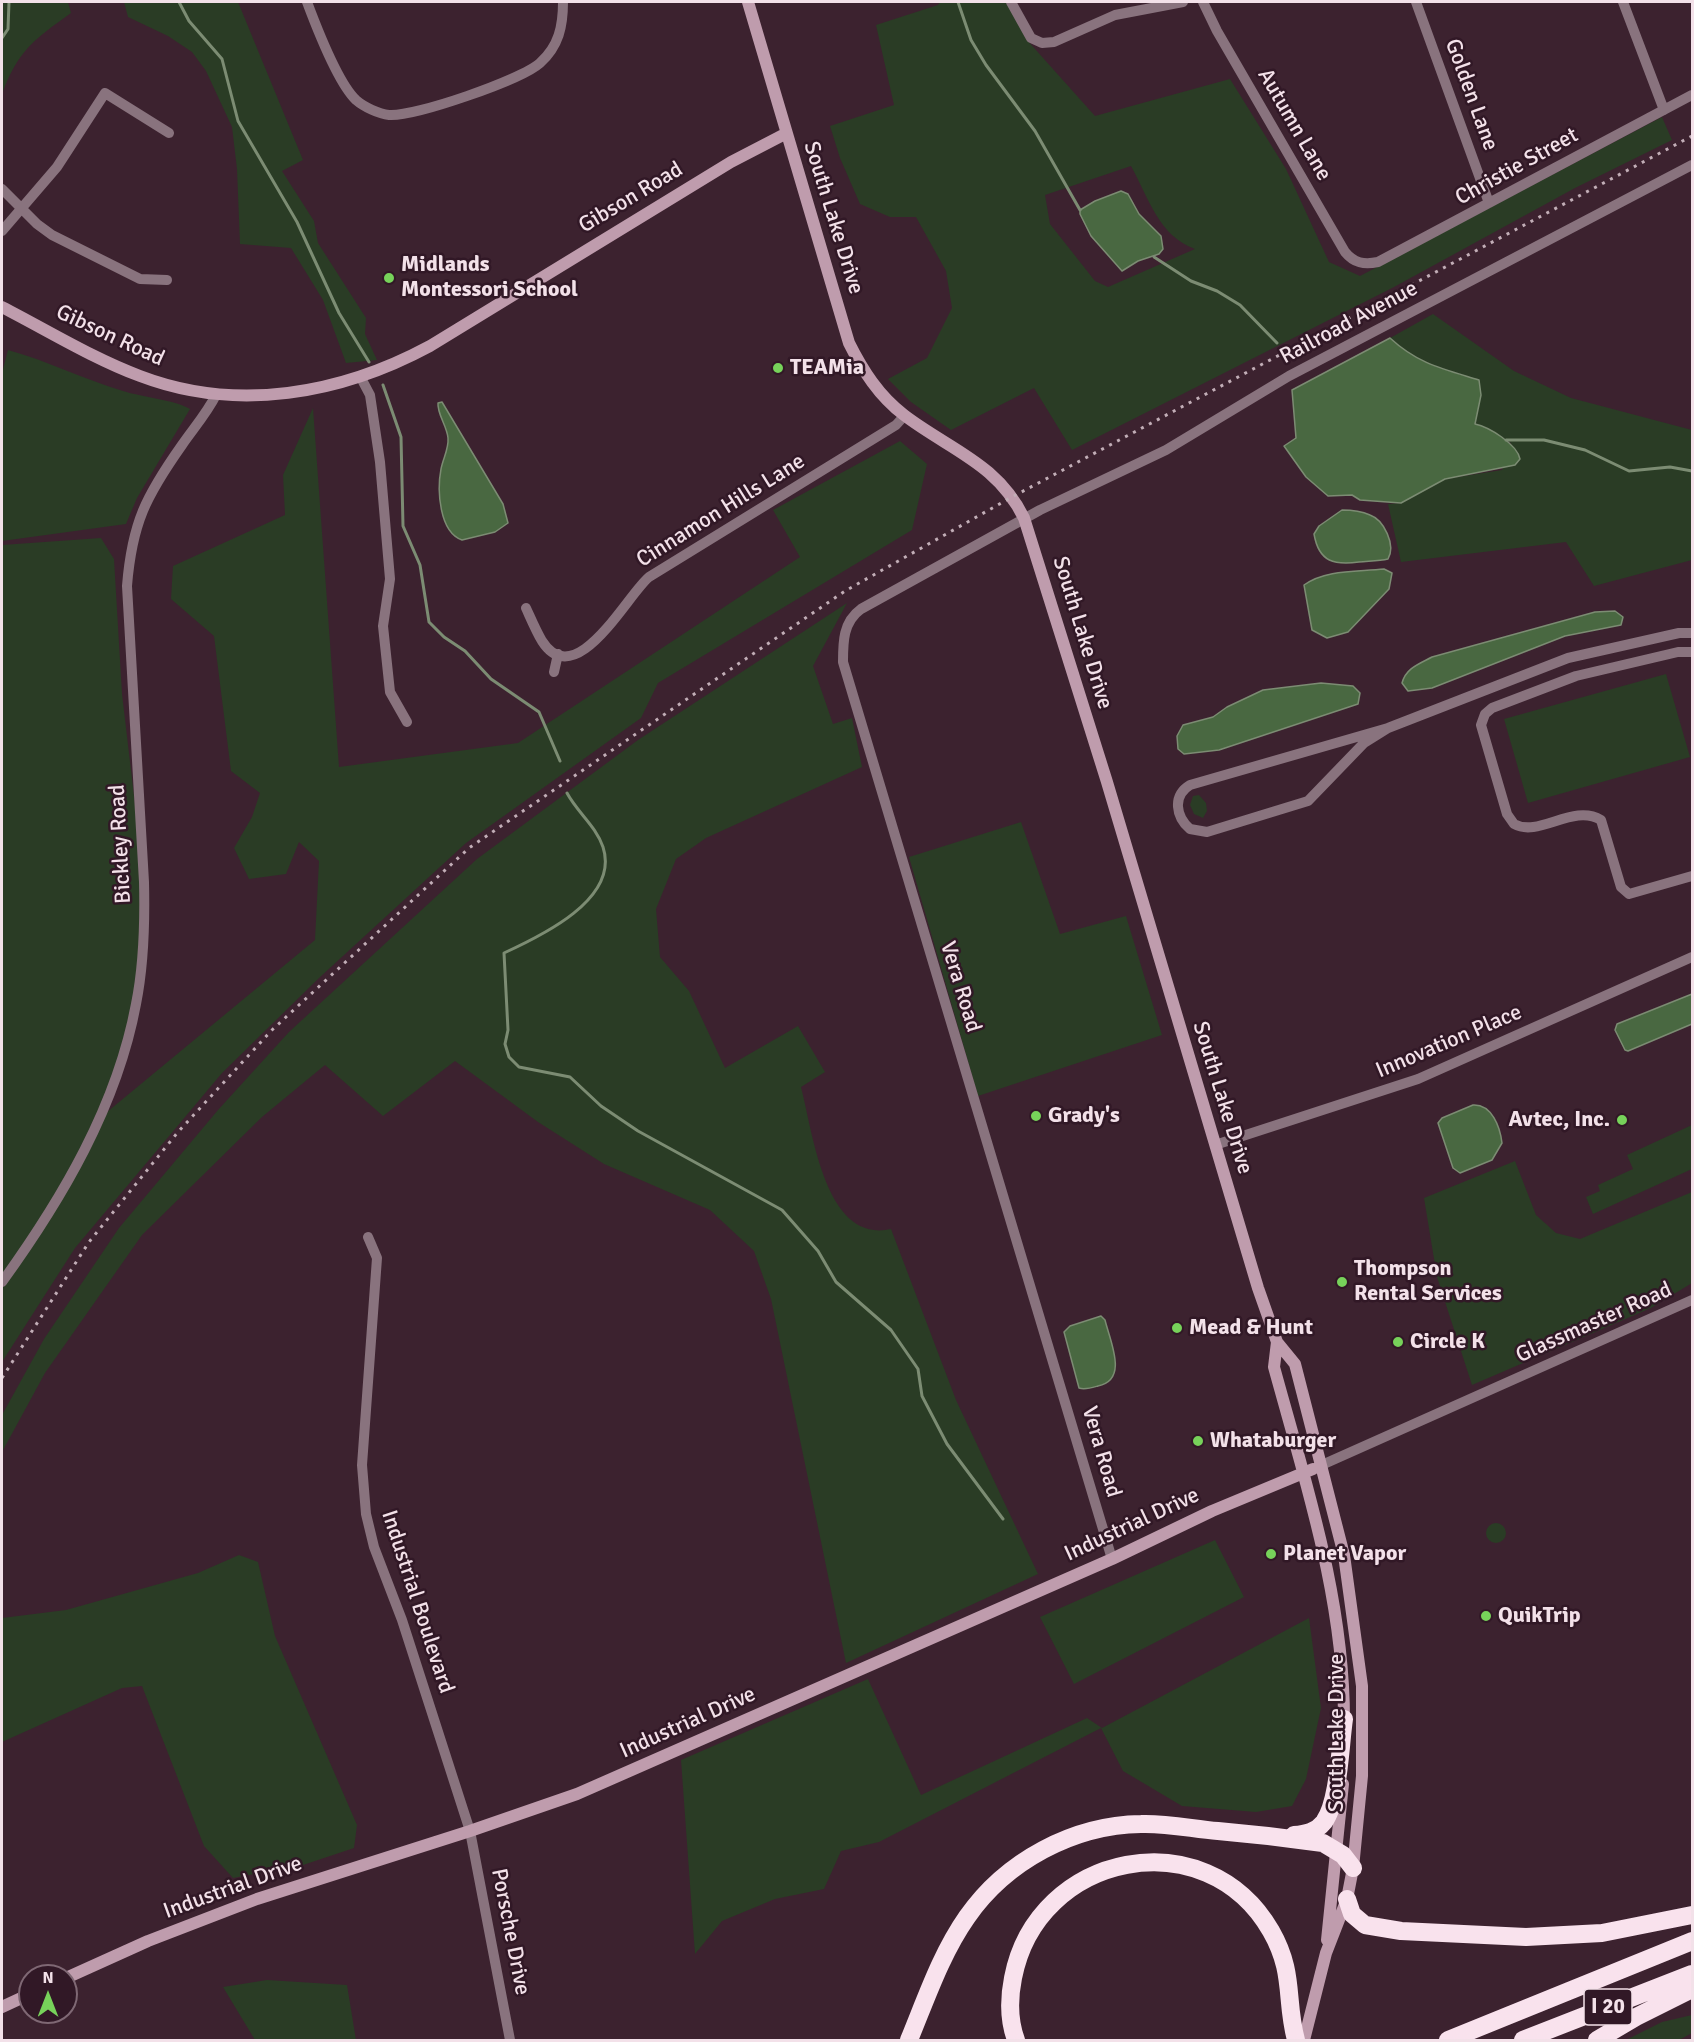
<!DOCTYPE html>
<html>
<head>
<meta charset="utf-8">
<style>
  body { margin:0 }
  #map { position:relative; width:1694px; height:2042px; overflow:hidden; background:#3c222f; font-family:Signika,sans-serif }
  canvas { display:block }
  .frame { position:absolute; inset:0; border:3px solid #f3e1e9; pointer-events:none }
  .north { position:absolute; left:18px; top:1964px; width:60px; height:60px; box-sizing:border-box; background:#311826; border:2px solid #7f6874; border-radius:50%; rotate:0deg; font-size:16px; font-weight:700; line-height:24px; text-align:center; color:#f3e1e9 }
  .north::after { content:''; display:block; margin:auto; width:21px; height:27px; background:#77d25a; clip-path:polygon(50% 0,100% 100%,50% 72%,0 100%) }
</style>
</head>
<body>
<div id="map">
<canvas width="1694" height="2042"></canvas>
<div class="frame"></div>
<div class="north">N</div>
</div>
<script>
const ctx = document.querySelector('canvas').getContext('2d');
ctx.lineJoin = 'round';
function fill(path, color) { ctx.fillStyle = color; ctx.fill(path, 'evenodd'); }
function stroke(path, color, width, dash) { ctx.strokeStyle = color; ctx.lineWidth = width; ctx.lineCap = dash ? 'butt' : 'round'; ctx.setLineDash(dash || []); ctx.stroke(path); }
function drawText(font, color, halo, rows, align = 'center') {
  ctx.font = font + ' Signika,sans-serif'; ctx.lineWidth = 5; ctx.setLineDash([]); ctx.textBaseline = 'middle'; ctx.strokeStyle = halo; ctx.fillStyle = color; for (const [text, x, y, turn = 0] of rows) {
    ctx.save(); ctx.translate(x, y); ctx.rotate((+turn || 0) * Math.PI / 180); ctx.textAlign = isNaN(turn) ? turn : align; if (halo) ctx.strokeText(text, 0, 0); ctx.fillText(text, 0, 0); ctx.restore();
  }
}
const green = new Path2D(`
  M 2,2 L 68,2 L 71,13 C 35,39 18,50 2,94 Z
  M 124,2 L 238,2 L 303,160 L 282,171 L 314,221 L 318,243 L 366,318 L 365,334 L 377,360 L 346,363 L 323,300 L 291,248 L 240,244 L 237,169 L 232,127 L 206,71 L 192,52 L 168,36 L 128,17 Z
  M 940,2 L 1008,2 L 1027,40 L 1095,116 L 1230,79 L 1286,169 L 1329,262 L 1360,276 L 1662,117 L 1672,140 L 1575,188 L 1394,287 L 1072,450 L 1034,388 L 951,430 L 911,402 L 888,379 L 927,358 L 952,308 L 946,271 L 916,217 L 890,217 L 860,204 L 840,158 L 830,126 L 894,105 L 876,25 L 938,5 ZM 1131,166 C 1149,199 1159,236 1195,249 L 1108,287 L 1095,281 L 1050,224 L 1045,195 Z
  M 1433,314 L 1514,371 L 1571,398 L 1692,430 L 1692,560 L 1594,586 L 1566,542 L 1401,562 L 1388,504 L 1401,503 L 1445,479 L 1502,470 L 1511,443 L 1475,424 L 1481,395 L 1462,375 L 1439,369 L 1408,354 L 1390,338 Z
  M 8,350 C 48,361 83,379 123,391 C 141,397 176,400 190,409 L 137,498 L 126,524 L 2,541 L 2,373 Z
  M 313,408 L 339,767 L 518,743 L 800,557 L 773,510 L 900,441 L 927,464 L 912,530 L 658,683 L 641,718 L 466,843 L 319,978 L 222,1073 L 75,1248 L 2,1362 L 2,545 L 101,538 L 114,559 L 122,694 L 144,881 L 136,1005 L 101,1117 L 315,940 L 319,861 L 299,842 L 286,874 L 249,879 L 234,848 L 252,817 L 260,793 L 231,771 L 214,636 L 171,599 L 173,566 L 285,515 L 283,475 Z
  M 847,603 L 813,666 L 833,724 L 852,718 L 862,767 L 706,838 L 676,859 L 656,909 L 660,957 L 689,991 L 725,1068 L 798,1026 L 825,1072 L 801,1087 C 813,1133 825,1244 891,1229 L 956,1400 L 1038,1574 L 846,1663 L 771,1299 L 754,1251 L 710,1210 L 604,1164 L 538,1122 L 455,1061 L 383,1116 L 325,1065 L 262,1117 L 142,1235 L 45,1373 L 2,1452 L 2,1415 L 44,1339 L 119,1228 L 218,1110 L 289,1032 L 477,859 L 638,740 Z
  M 1666,674 L 1690,757 L 1528,803 L 1504,719 Z
  M 1199,795 L 1206,803 L 1207,811 L 1203,818 L 1194,814 L 1190,805 L 1193,796 Z
  M 1021,822 L 1060,934 L 1126,916 L 1162,1035 L 978,1096 L 909,857 Z
  M 1692,1125 L 1692,1169 L 1593,1214 L 1586,1197 L 1600,1191 L 1598,1185 L 1633,1169 L 1627,1155 Z
  M 1515,1161 L 1536,1215 L 1556,1233 L 1580,1239 L 1692,1192 L 1692,1283 L 1651,1308 L 1472,1385 L 1437,1277 L 1424,1198 Z
  M1486 1533a10 10 0 1 1 20 0a10 10 0 1 1-20 0Z
  M 1215,1540 L 1244,1597 L 1074,1684 L 1040,1617 Z
  M 239,1555 L 258,1562 L 275,1636 L 357,1825 L 354,1848 L 303,1865 L 233,1878 L 204,1846 L 142,1686 L 122,1688 L 2,1742 L 2,1618 L 66,1610 L 198,1573 Z
  M 1309,1618 L 1321,1708 L 1306,1779 L 1292,1806 L 1256,1812 L 1182,1806 L 1123,1771 L 1101,1728 L 879,1842 L 841,1851 L 824,1889 L 775,1899 L 722,1921 L 695,1954 L 681,1760 L 868,1679 L 921,1795 L 1087,1718 L 1102,1728 Z
  M 267,1980 L 347,1985 L 356,2040 L 255,2040 L 223,1987 Z
  M 1692,2015 L 1692,2033 L 1679,2040 L 1626,2040 L 1662,2022 Z`);
const water = new Path2D(`
  M 1121,191 L 1128,194 L 1139,214 L 1161,236 L 1163,249 L 1159,254 L 1138,261 L 1122,271 L 1091,236 L 1080,214 L 1080,210 L 1095,201 Z
  M 1390,338 C 1418,364 1443,369 1479,380 L 1481,395 L 1475,424 C 1489,427 1517,444 1520,459 L 1515,465 L 1445,479 L 1401,503 L 1360,500 L 1352,495 L 1328,496 L 1306,477 L 1284,446 L 1296,438 L 1292,390 Z
  M 442,402 L 503,504 L 508,523 L 495,532 L 462,540 C 439,532 437,490 441,469 C 443,458 449,449 448,438 C 447,426 437,414 438,403 Z
  M 1342,510 C 1351,510 1361,511 1370,515 C 1384,520 1396,545 1388,559 C 1379,561 1369,561 1359,562 C 1335,565 1319,563 1314,534 L 1319,526 Z
  M 1384,569 L 1392,573 L 1389,589 L 1348,632 L 1327,638 L 1312,630 L 1304,585 C 1326,569 1358,572 1384,569 Z
  M 1615,611 L 1623,617 L 1621,625 L 1565,636 L 1432,688 L 1408,691 L 1402,683 C 1406,668 1419,664 1432,657 L 1595,612 Z
  M 1321,683 L 1353,686 L 1360,693 L 1358,704 L 1219,750 L 1184,754 L 1178,749 L 1177,736 L 1183,725 L 1213,717 L 1227,707 L 1263,690 Z
  M 1692,994 L 1692,1024 L 1628,1051 L 1625,1050 L 1615,1030 L 1617,1024 Z
  M 1473,1105 C 1492,1104 1500,1127 1502,1143 L 1492,1160 L 1460,1173 L 1453,1168 L 1438,1123 L 1442,1118 Z
  M 1101,1316 L 1105,1320 C 1110,1341 1129,1380 1098,1386 C 1091,1388 1085,1390 1079,1388 L 1064,1332 L 1070,1326 Z`);
const stream = new Path2D(`
  M 179,2 L 189,21 L 222,59 L 238,121 L 297,222 L 339,313 L 369,362
  M 958,2 L 971,40 L 986,65 L 1035,131 L 1080,210
  M 2,38 L 8,29 L 9,2
  M 1154,257 L 1191,281 L 1217,291 L 1240,305 L 1277,343
  M 383,385 L 401,437 L 403,526 L 420,565 L 429,622 L 444,637 L 465,651 L 491,679 L 539,712 L 560,761
  M 1506,440 L 1544,440 L 1585,450 L 1629,471 L 1670,467 L 1692,471
  M 567,793 C 577,812 596,826 603,847 C 620,899 541,936 504,953 L 508,1030 L 505,1044 L 509,1057 L 519,1067 L 570,1077 L 601,1106 L 638,1131 L 782,1210 L 818,1251 L 836,1282 L 891,1330 L 918,1369 L 922,1396 L 947,1444 L 1003,1519`);
const street = new Path2D(`
  M 307,2 C 316,26 338,83 356,100 C 364,107 379,114 389,115 C 414,117 521,80 540,63 C 559,46 563,26 563,2
  M 1011,2 L 1031,38 L 1042,43 L 1054,42 L 1115,15 L 1183,2
  M 1203,2 L 1217,31 L 1345,252 C 1354,263 1364,265 1378,262 L 1692,95
  M 1416,2 L 1489,203
  M 1623,2 L 1664,110
  M 2,189 L 37,224 L 52,235 L 140,279 L 167,280
  M 2,231 L 57,167 L 105,93 L 169,133
  M 361,378 L 370,395 L 380,462 L 390,579 L 383,626 L 390,692 L 407,722
  M 526,608 C 531,619 536,631 542,641 C 576,694 627,595 649,577 L 896,425 L 905,415
  M 1692,652 L 1678,652 L 1576,676 L 1492,708 L 1485,714 L 1481,725 L 1507,814 L 1514,824 C 1539,838 1573,803 1601,820 L 1621,887 L 1629,894 L 1692,876
  M 554,672 L 558,654
  M 1388,728 L 1364,743 L 1308,801 L 1207,832 L 1190,829 C 1176,817 1172,796 1190,785 L 1388,728 L 1568,658 L 1679,633 L 1692,633
  M 1215,1145 L 1418,1079 L 1692,957
  M 368,1237 L 377,1258 L 362,1465 L 366,1514 L 374,1547 L 402,1620 L 470,1831 L 510,2040
  M 2,1282 C 62,1199 117,1106 136,1004 C 144,964 145,923 144,882 L 127,586 C 132,523 146,496 182,445 C 193,429 207,413 216,395
  M 1315,1468 L 1692,1300
  M 1112,1559 L 843,662 C 843,642 843,622 861,609 L 1040,510 L 1166,450 L 1289,376 L 1692,165`);
const secondary = new Path2D(`
  M 748,2 L 849,343 C 863,371 879,396 904,415 C 950,450 997,463 1024,518 L 1107,782 L 1258,1288 L 1277,1342 L 1295,1364 L 1344,1555 L 1362,1686 L 1362,1776 L 1353,1868 L 1347,1899 L 1326,1953 L 1304,2040
  M 2,307 C 47,330 92,358 140,376 C 237,413 341,394 430,346 L 731,162 L 785,134
  M 1277,1342 L 1274,1367 C 1306,1484 1345,1602 1344,1725
  M 1327,1940 L 1343,1784
  M 66,1978 L 148,1941 L 257,1899 L 470,1831 L 577,1794 L 1112,1559 L 1212,1511 L 1313,1469
  M 2,2007 L 30,1994`);
const highway = new Path2D(`
  M 1294,1835 C 1306,1834 1316,1832 1324,1822 C 1339,1801 1340,1746 1344,1719
  M 1347,1899 L 1352,1914 L 1365,1925 L 1401,1931 L 1526,1937 L 1602,1933 L 1692,1915
  M 909,2040 C 926,1999 941,1954 967,1917 C 1006,1861 1073,1825 1141,1824 C 1167,1823 1193,1829 1218,1831 C 1253,1834 1288,1838 1323,1843 L 1343,1855 L 1353,1868
  M 1016,2040 C 1009,2021 1009,1998 1013,1978 C 1037,1852 1206,1818 1271,1931 C 1295,1973 1285,1999 1296,2040
  M 1448,2040 L 1692,1941
  M 1523,2040 L 1692,1974
  M 1597,2040 L 1636,2017 L 1692,1989`);
const rail = new Path2D(`
  M 2,1378 L 89,1242 L 178,1132 L 272,1030 L 469,848 L 845,591 L 1012,497 L 1692,136`);
const markers = [
  [389,278,6,"#77d25a"],
  [778,368,6,"#77d25a"],
  [1036,1116,6,"#77d25a"],
  [1622,1120,6,"#77d25a"],
  [1342,1282,6,"#77d25a"],
  [1177,1328,6,"#77d25a"],
  [1398,1342,6,"#77d25a"],
  [1198,1441,6,"#77d25a"],
  [1271,1554,6,"#77d25a"],
  [1486,1616,6,"#77d25a"]
];
const shields = [
  [1608,2007,48]
];
const shieldNames = [
  ["I 20",1608,2007]
];
const streetNames = [
  ["Golden Lane",1471,95,70],
  ["Autumn Lane",1294,125,60],
  ["Christie Street",1517,167,-29],
  ["Gibson Road",631,198,-31],
  ["South Lake Drive",833,218,73],
  ["Railroad Avenue",1349,323,-28],
  ["Gibson Road",110,336,25],
  ["Cinnamon Hills Lane",721,511,-32],
  ["South Lake Drive",1082,633,73],
  ["Bickley Road",121,844,-93],
  ["Vera Road",960,987,73],
  ["Innovation Place",1449,1042,-23],
  ["South Lake Drive",1222,1098,73],
  ["Glassmaster Road",1594,1323,-24],
  ["Vera Road",1101,1452,74],
  ["Industrial Drive",1132,1525,-25],
  ["Industrial Boulevard",417,1602,72],
  ["Industrial Drive",688,1723,-24],
  ["South Lake Drive",1337,1733,-90],
  ["Industrial Drive",233,1888,-20],
  ["Porsche Drive",510,1932,79]
];
const poiNames = [
  ["Midlands",401,265],
  ["Montessori School",401,290],
  ["TEAMia",790,368],
  ["Grady's",1048,1116],
  ["Avtec, Inc.",1610,1120,"right"],
  ["Thompson",1354,1269],
  ["Rental Services",1354,1294],
  ["Mead & Hunt",1189,1328],
  ["Circle K",1410,1342],
  ["Whataburger",1210,1441],
  ["Planet Vapor",1283,1554],
  ["QuikTrip",1498,1616]
];
fill(green, '#2a3c25');
fill(water, '#496841');
stroke(water, '#7c8c73', 1.5);
stroke(stream, '#7c8c73', 3);
stroke(street, '#89737e', 10);
stroke(secondary, '#bf9cad', 12);
stroke(highway, '#f9e2ed', 18);
stroke(rail, '#c2aeb7', 3, [3, 6]);
for (const [x, y, r, color] of markers) { const dot = new Path2D(); dot.arc(x, y, r, 0, 2 * Math.PI); ctx.fillStyle = color; ctx.fill(dot); stroke(dot, '#311826', 2); }
for (const [x, y, w] of shields) { const box = new Path2D(); box.roundRect(x - w / 2, y - 18, w, 36, 4.5); ctx.fillStyle = '#311826'; ctx.fill(box); stroke(box, '#f3e1e9', 1.5); }
drawText('bold 21px', '#f3e1e9', null, shieldNames);
drawText('22px', '#f3e1e9', '#311826', streetNames);
drawText('bold 22px', '#f3e1e9', '#311826', poiNames, 'left');
</script>
</body>
</html>
